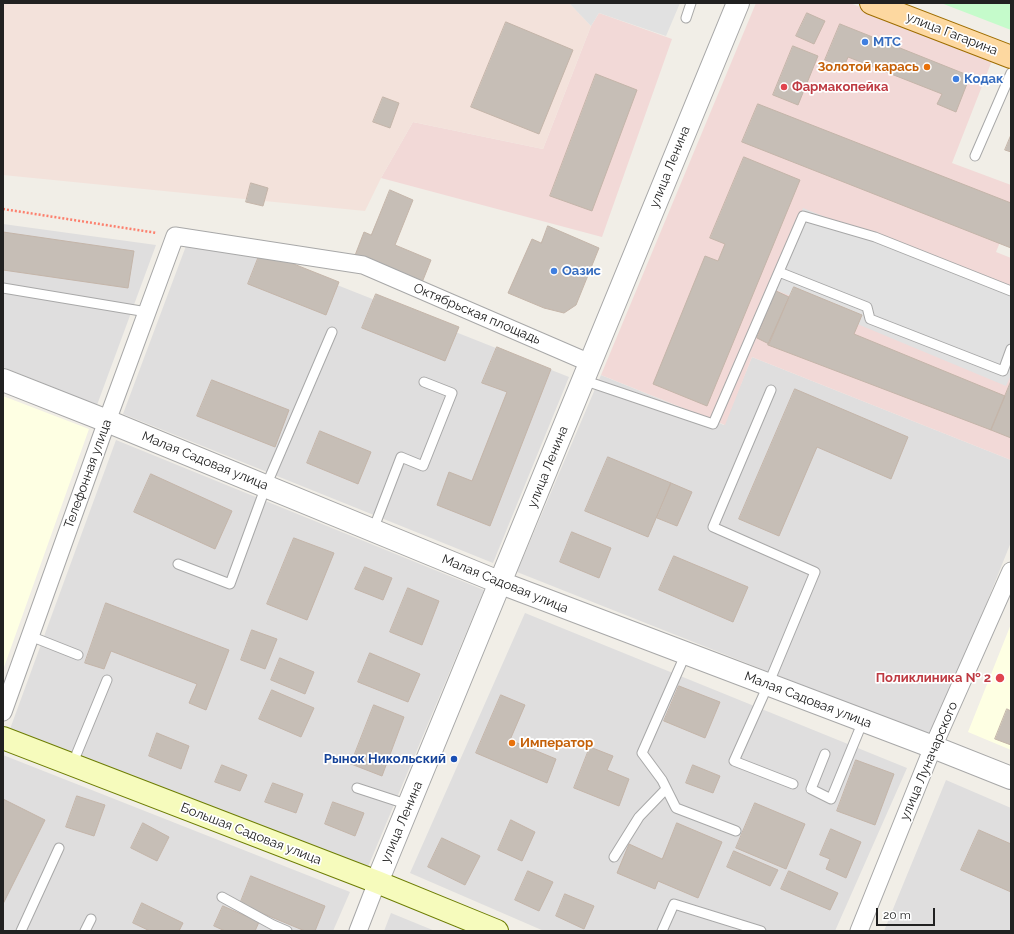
<!DOCTYPE html>
<html>
<head>
<meta charset="utf-8">
<style>
  body { margin:0 }
  #map { position:relative; width:1014px; height:934px; overflow:hidden; background:#f1eee7; font-family:Raleway,sans-serif }
  canvas { display:block }
  .frame { position:absolute; inset:0; border:4px solid #212121; pointer-events:none }
  .scale { position:absolute; left:876px; top:908px; width:59px; height:18px; box-sizing:border-box; border:2px solid #212121; border-top:0; padding-left:5px; font-size:12px; line-height:14px; white-space:nowrap; color:#212121; -webkit-text-stroke:3px #fff; paint-order:stroke }
</style>
</head>
<body>
<div id="map">
<canvas width="1014" height="934"></canvas>
<div class="frame"></div>
<div class="scale">20 m</div>
</div>
<script>
const ctx = document.querySelector('canvas').getContext('2d');
ctx.lineJoin = 'round';
function fill(path, color) { ctx.fillStyle = color; ctx.fill(path, 'evenodd'); }
function stroke(path, color, width, dash) { ctx.strokeStyle = color; ctx.lineWidth = width; ctx.lineCap = dash ? 'butt' : 'round'; ctx.setLineDash(dash || []); ctx.stroke(path); }
function drawText(font, color, halo, rows, align = 'center') {
  ctx.font = font + ' Raleway,sans-serif'; ctx.lineWidth = 3.5; ctx.setLineDash([]); ctx.textBaseline = 'middle'; ctx.strokeStyle = halo; ctx.fillStyle = color; for (const [text, x, y, turn = 0] of rows) {
    ctx.save(); ctx.translate(x, y); ctx.rotate((+turn || 0) * Math.PI / 180); ctx.textAlign = isNaN(turn) ? turn : align; if (halo) ctx.strokeText(text, 0, 0); ctx.fillText(text, 0, 0); ctx.restore();
  }
}
const residential = new Path2D(`
  M 3,224 L 156,245 L 97,405 L 3,367 Z
  M 186,246 L 269,258 L 569,377 L 493,563 L 123,414 Z
  M 752,357 L 1011,460 L 1011,542 L 933,737 L 517,572 L 601,375 L 724,425 Z
  M 116,440 L 484,590 L 365,874 L 10,729 Z
  M 525,613 L 907,768 L 835,931 L 544,931 L 410,873 Z
  M 3,755 L 350,892 L 333,931 L 3,931 Z
  M 946,780 L 1011,808 L 1011,931 L 884,931 Z
  M 391,913 L 435,931 L 384,931 Z`);
const commercial = new Path2D(`
  M 756,3 L 850,3 L 993,58 L 952,163 L 1011,185 L 1011,215 L 996,252 L 1011,258 L 1011,460 L 752,357 L 725,425 L 601,375 Z
  M 599,13 L 672,39 L 602,237 L 381,178 L 413,122 L 543,149 L 591,26 Z`);
const education = new Path2D(`
  M 3,396 L 89,429 L 3,670 Z
  M 1011,624 L 1011,750 L 968,732 Z`);
const military = new Path2D(`
  M 3,3 L 569,3 L 591,26 L 543,149 L 413,122 L 381,178 L 365,211 L 3,175 Z`);
const park = new Path2D(`
  M 941,3 L 1011,3 L 1011,30 Z`);
const parking = new Path2D(`
  M 569,3 L 680,3 L 666,36 L 599,13 L 591,26 Z
  M 803,208 L 1011,292 L 1011,375 L 1006,386 L 771,288 Z`);
const building = new Path2D(`
  M 807,13 L 825,21 L 814,44 L 796,36 Z
  M 506,22 L 573,50 L 539,134 L 471,107 Z
  M 840,24 L 970,76 L 956,112 L 937,104 L 942,94 L 848,57 L 844,67 L 825,60 Z
  M 793,46 L 818,56 L 798,105 L 773,95 Z
  M 596,74 L 637,90 L 592,211 L 550,196 Z
  M 383,97 L 399,103 L 390,128 L 373,122 Z
  M 758,104 L 1011,203 L 1011,248 L 742,142 Z
  M 1011,135 L 1011,152 L 1005,150 Z
  M 744,157 L 800,180 L 707,406 L 653,384 L 705,256 L 718,261 L 725,244 L 710,238 Z
  M 251,183 L 268,188 L 263,206 L 246,202 Z
  M 390,190 L 413,200 L 395,245 L 431,260 L 421,285 L 354,258 L 364,232 L 371,235 Z
  M 548,226 L 599,248 L 576,305 L 564,313 L 544,308 L 508,293 L 532,239 L 541,243 Z
  M 3,232 L 134,251 L 128,288 L 3,270 Z
  M 261,251 L 339,282 L 326,315 L 248,284 Z
  M 794,287 L 862,315 L 854,334 L 1005,396 L 991,430 L 768,345 Z
  M 776,291 L 789,297 L 769,344 L 757,338 Z
  M 376,294 L 459,327 L 445,361 L 362,328 Z
  M 497,347 L 551,369 L 490,526 L 437,505 L 449,472 L 472,481 L 507,392 L 482,383 Z
  M 212,380 L 289,410 L 275,447 L 197,416 Z
  M 1011,381 L 1011,438 L 991,430 Z
  M 795,389 L 908,437 L 891,479 L 817,447 L 779,536 L 739,519 Z
  M 320,431 L 371,452 L 358,484 L 307,463 Z
  M 608,457 L 671,483 L 648,537 L 585,511 Z
  M 151,474 L 232,511 L 215,549 L 134,512 Z
  M 671,483 L 692,492 L 677,526 L 657,518 Z
  M 572,532 L 611,548 L 599,578 L 560,562 Z
  M 294,538 L 334,553 L 307,620 L 267,604 Z
  M 674,556 L 748,587 L 733,622 L 659,590 Z
  M 365,567 L 392,578 L 383,600 L 355,589 Z
  M 408,588 L 439,601 L 422,645 L 390,632 Z
  M 106,603 L 229,650 L 206,710 L 189,703 L 197,684 L 111,651 L 104,669 L 85,663 Z
  M 252,630 L 277,639 L 265,669 L 241,660 Z
  M 370,653 L 420,674 L 408,702 L 358,682 Z
  M 280,658 L 314,672 L 305,694 L 271,680 Z
  M 679,686 L 720,702 L 705,738 L 664,721 Z
  M 272,690 L 314,708 L 301,737 L 259,719 Z
  M 501,695 L 525,705 L 510,740 L 556,759 L 547,783 L 476,753 Z
  M 374,705 L 404,717 L 382,776 L 351,764 Z
  M 1007,709 L 1011,711 L 1011,745 L 995,739 Z
  M 157,733 L 189,746 L 181,769 L 149,756 Z
  M 590,747 L 613,756 L 607,770 L 629,779 L 619,806 L 574,788 Z
  M 856,760 L 894,774 L 875,825 L 837,811 Z
  M 222,765 L 247,775 L 240,791 L 215,782 Z
  M 693,765 L 720,776 L 713,793 L 686,783 Z
  M 273,783 L 303,794 L 296,813 L 265,802 Z
  M 77,796 L 105,805 L 94,836 L 66,827 Z
  M 3,799 L 45,820 L 3,904 Z
  M 333,802 L 364,813 L 355,836 L 325,824 Z
  M 755,803 L 805,824 L 786,869 L 736,848 Z
  M 511,820 L 535,832 L 522,861 L 498,850 Z
  M 143,823 L 169,837 L 157,861 L 131,848 Z
  M 677,823 L 722,842 L 698,898 L 658,881 L 655,889 L 617,873 L 629,844 L 662,859 Z
  M 831,829 L 861,842 L 846,878 L 826,869 L 830,859 L 820,855 Z
  M 979,830 L 1011,844 L 1011,892 L 961,870 Z
  M 442,838 L 480,856 L 465,885 L 428,867 Z
  M 734,851 L 778,870 L 770,886 L 727,867 Z
  M 528,871 L 553,882 L 539,911 L 515,900 Z
  M 789,871 L 838,893 L 830,910 L 781,889 Z
  M 251,876 L 325,906 L 315,931 L 305,931 L 240,904 Z
  M 565,894 L 594,906 L 584,929 L 556,916 Z
  M 142,903 L 183,923 L 179,931 L 150,931 L 133,923 Z
  M 223,906 L 259,922 L 255,931 L 225,931 L 214,926 Z`);
const path = new Path2D(`
  M 3,209 L 157,233`);
const service = new Path2D(`
  M 686,18 L 691,3
  M 975,156 L 1011,73
  M 779,272 L 867,307 L 870,319 L 1003,371 L 1011,349
  M 3,288 L 147,312
  M 583,380 L 713,424 L 803,216 L 875,237 L 1011,291
  M 771,390 L 713,527 L 815,572 L 768,685 L 734,761 L 793,784
  M 373,530 L 401,457 L 423,466 L 452,393 L 424,382
  M 178,564 L 230,584 L 266,486 L 332,332
  M 30,636 L 78,655
  M 686,653 L 642,753 L 662,780 L 676,808 L 736,831
  M 825,754 L 811,789 L 831,799 L 863,721
  M 72,765 L 107,680
  M 357,788 L 409,805
  M 614,857 L 639,817 L 666,789
  M 222,897 L 273,925 L 287,931
  M 21,931 L 59,848
  M 85,931 L 91,919
  M 662,931 L 674,904 L 761,931`);
const minor = new Path2D(`
  M 3,712 L 107,421 L 175,236 L 363,265 L 590,363
  M 358,931 L 377,882
  M 859,931 L 933,747 L 1011,571`);
const tertiary = new Path2D(`
  M 3,380 L 107,421 L 501,583 L 933,747 L 1011,778
  M 377,882 L 738,3`);
const secondary = new Path2D(`
  M 3,738 L 377,882 L 497,931`);
const primary = new Path2D(`
  M 871,3 L 1011,57`);
const markers = [
  [865,42,4,"#3f7fe0"],
  [927,67,4,"#e8710a"],
  [956,79,4,"#3f7fe0"],
  [784,87,4,"#e0444e"],
  [554,271,4,"#3f7fe0"],
  [1000,678,5,"#e0444e"],
  [512,743,4,"#e8710a"],
  [454,759,4,"#1a4fb4"]
];
const streetNames = [
  ["улица Гагарина",952,34,21],
  ["улица Ленина",670,167,-68],
  ["Октябрьская площадь",477,314,23],
  ["Малая Садовая улица",205,461,22],
  ["улица Ленина",548,467,-68],
  ["Телефонная улица",88,474,-70],
  ["Малая Садовая улица",505,584,22],
  ["Малая Садовая улица",808,700,21],
  ["улица Луначарского",929,761,-67],
  ["улица Ленина",402,822,-67],
  ["Большая Садовая улица",251,834,21]
];
const shopNames = [
  ["МТС",873,42],
  ["Кодак",964,79],
  ["Оазис",562,271]
];
const foodNames = [
  ["Золотой карась",919,67],
  ["Император",520,743,"left"]
];
const healthNames = [
  ["Фармакопейка",792,87],
  ["Поликлиника № 2",991,678,"right"]
];
const transitNames = [
  ["Рынок Никольский",446,759]
];
fill(residential, '#dfdede');
fill(commercial, '#f2d9d7');
fill(education, '#feffe3');
fill(military, '#f3e2db');
fill(park, '#c5fbcb');
fill(parking, '#e1e1e1');
fill(building, '#c6beb6');
stroke(building, '#c4b5a9', 1);
stroke(service, '#a8a8a8', 11);
stroke(minor, '#a8a8a8', 19);
stroke(tertiary, '#a8a8a8', 24);
stroke(secondary, '#6d7d03', 24);
stroke(primary, '#9e6d00', 24);
stroke(path, '#fc806e', 2.5, [2, 2]);
stroke(service, '#fff', 9);
stroke(minor, '#fff', 17);
stroke(tertiary, '#fff', 22);
stroke(secondary, '#f6fbbc', 22);
stroke(primary, '#fdd8a0', 22);
for (const [x, y, r, color] of markers) { const dot = new Path2D(); dot.arc(x, y, r, 0, 2 * Math.PI); ctx.fillStyle = color; ctx.fill(dot); stroke(dot, '#fff', 1.5); }
drawText('13px', '#212121', '#fff', streetNames);
drawText('bold 13px', '#366cbe', '#fff', shopNames, 'left');
drawText('bold 13px', '#c56008', '#fff', foodNames, 'right');
drawText('bold 13px', '#be3a42', '#fff', healthNames, 'left');
drawText('bold 13px', '#164399', '#fff', transitNames, 'right');
</script>
</body>
</html>
